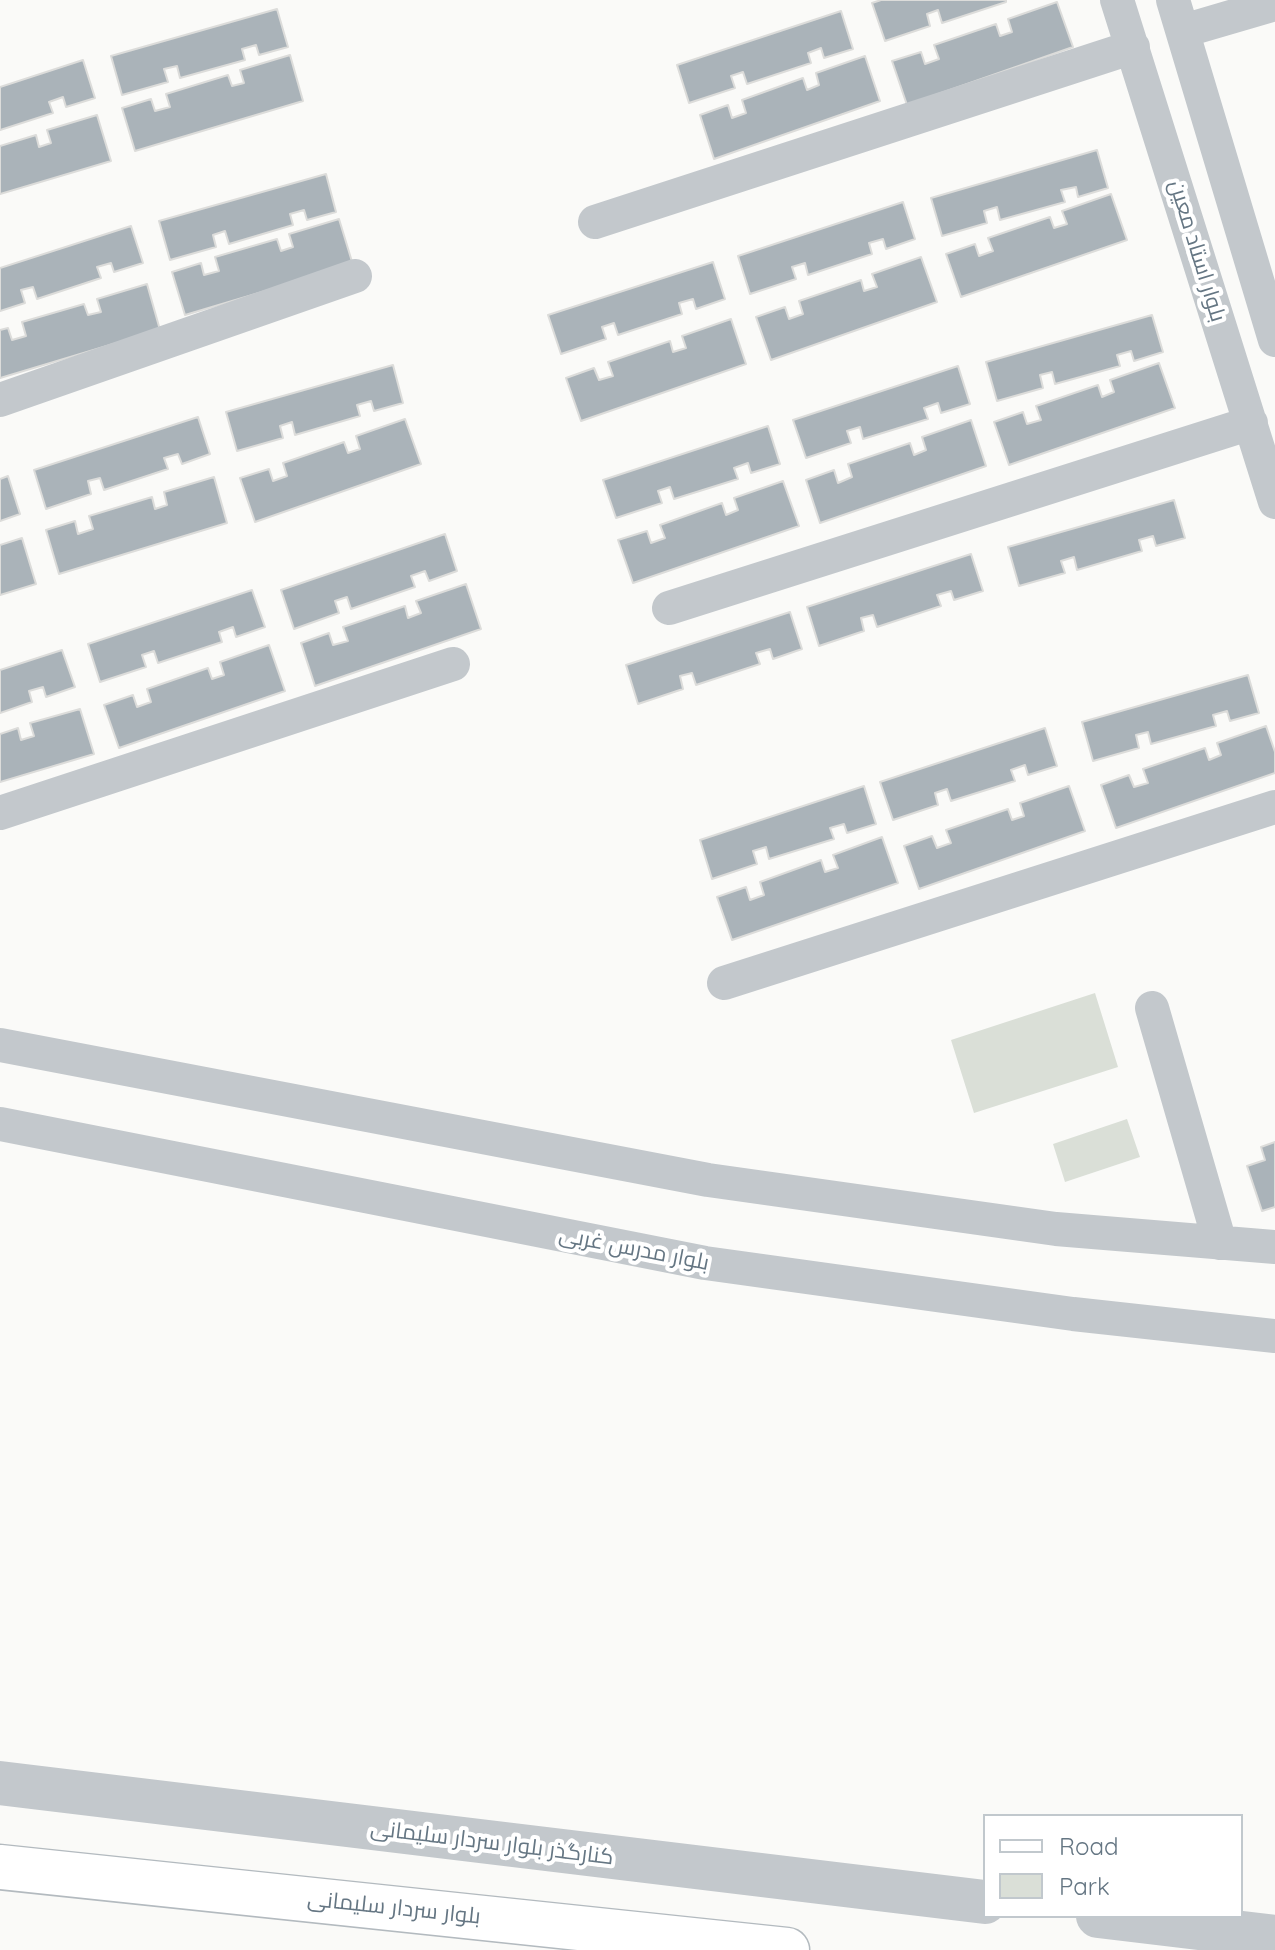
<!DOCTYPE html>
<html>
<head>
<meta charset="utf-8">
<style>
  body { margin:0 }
  #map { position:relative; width:1275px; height:1950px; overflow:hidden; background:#fafaf8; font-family:Quicksand,sans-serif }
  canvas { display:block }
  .legend { position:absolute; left:983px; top:1814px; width:260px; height:104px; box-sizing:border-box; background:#fff; border:2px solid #c1c8cd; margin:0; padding:10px 14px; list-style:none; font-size:24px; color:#657683 }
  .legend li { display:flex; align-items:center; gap:16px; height:40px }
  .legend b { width:40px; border:2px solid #c1c8cd }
</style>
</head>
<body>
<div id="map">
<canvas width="1275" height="1950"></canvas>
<ul class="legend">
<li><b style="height:10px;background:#fff"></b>Road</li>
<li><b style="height:22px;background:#dadfd7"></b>Park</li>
</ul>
</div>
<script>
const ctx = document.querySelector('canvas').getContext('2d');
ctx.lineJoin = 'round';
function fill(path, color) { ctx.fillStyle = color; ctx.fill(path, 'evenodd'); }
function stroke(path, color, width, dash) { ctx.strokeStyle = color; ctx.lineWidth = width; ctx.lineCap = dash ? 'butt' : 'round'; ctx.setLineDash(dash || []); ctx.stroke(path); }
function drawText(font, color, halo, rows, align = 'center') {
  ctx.font = font + ' Quicksand,Cairo,sans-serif'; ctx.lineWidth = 8; ctx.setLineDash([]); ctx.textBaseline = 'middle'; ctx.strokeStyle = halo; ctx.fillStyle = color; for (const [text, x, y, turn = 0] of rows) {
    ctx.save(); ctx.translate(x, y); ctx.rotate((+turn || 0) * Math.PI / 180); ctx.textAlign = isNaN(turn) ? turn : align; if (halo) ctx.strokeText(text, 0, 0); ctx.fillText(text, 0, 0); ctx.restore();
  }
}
const green = new Path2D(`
  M 1095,993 L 1118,1067 L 974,1113 L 951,1040 Z
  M 1127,1119 L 1140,1157 L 1065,1182 L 1053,1144 Z`);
const building = new Path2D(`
  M 881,0 L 1006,0 L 1006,2 L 942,23 L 938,10 L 927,14 L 930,26 L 885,41 L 872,3 Z
  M 1057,2 L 1073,47 L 907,105 L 892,61 L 921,52 L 925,64 L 939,59 L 934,45 L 996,24 L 1000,36 L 1012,32 L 1008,19 Z
  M 277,9 L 288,47 L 259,55 L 256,45 L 242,49 L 245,60 L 180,78 L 177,66 L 164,69 L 168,82 L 122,95 L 111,56 Z
  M 841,11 L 853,49 L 824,58 L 821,48 L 808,53 L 811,63 L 747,84 L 743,72 L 731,76 L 735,88 L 689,103 L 677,65 Z
  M 290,55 L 303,101 L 135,151 L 122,108 L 151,99 L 155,111 L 170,107 L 166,94 L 228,75 L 232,86 L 244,83 L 240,70 Z
  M 865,56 L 880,101 L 714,159 L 700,115 L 728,105 L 732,118 L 746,113 L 742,100 L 803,78 L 807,90 L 819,85 L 816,73 Z
  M 83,60 L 95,98 L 66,107 L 63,97 L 49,102 L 53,113 L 0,130 L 0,87 Z
  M 97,115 L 111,161 L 0,194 L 0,146 L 36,135 L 39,147 L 51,143 L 47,130 Z
  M 1097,150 L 1108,188 L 1078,197 L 1076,187 L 1061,190 L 1065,202 L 1000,220 L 997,207 L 984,211 L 987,223 L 942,236 L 931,198 Z
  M 326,174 L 336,212 L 307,220 L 304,210 L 290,214 L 293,225 L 229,244 L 225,231 L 213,235 L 216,247 L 170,260 L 159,221 Z
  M 1111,194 L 1127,240 L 961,297 L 946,254 L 975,244 L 979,256 L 993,251 L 988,238 L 1050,217 L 1054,228 L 1067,224 L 1062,211 Z
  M 903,202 L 915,239 L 886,249 L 883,239 L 869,243 L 872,254 L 808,275 L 805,263 L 792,267 L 796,279 L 750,294 L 738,256 Z
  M 339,219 L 353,265 L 185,315 L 172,272 L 201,263 L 204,275 L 219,271 L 215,257 L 277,239 L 281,251 L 293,247 L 289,234 Z
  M 131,226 L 143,263 L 114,272 L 111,263 L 97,267 L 101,278 L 37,299 L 33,287 L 21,290 L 25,303 L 0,311 L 0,268 Z
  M 921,257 L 937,302 L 771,360 L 756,317 L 785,307 L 789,319 L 803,314 L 799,301 L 861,280 L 864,291 L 877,287 L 872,274 Z
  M 713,262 L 725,299 L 696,309 L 693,299 L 679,303 L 682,314 L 618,335 L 614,323 L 602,327 L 606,339 L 561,354 L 548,315 Z
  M 147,284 L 160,330 L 0,378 L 0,330 L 8,328 L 12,340 L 26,336 L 22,322 L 84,304 L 88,315 L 101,312 L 97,299 Z
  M 1152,315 L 1163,352 L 1134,361 L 1131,351 L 1117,355 L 1120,366 L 1055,384 L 1052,372 L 1040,375 L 1043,388 L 997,401 L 986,362 Z
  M 731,319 L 746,364 L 581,421 L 566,378 L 594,368 L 599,380 L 613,376 L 608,362 L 670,341 L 673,352 L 686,348 L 682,336 Z
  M 1159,363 L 1175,408 L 1009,465 L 994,422 L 1023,412 L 1027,424 L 1041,420 L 1036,406 L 1098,385 L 1102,397 L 1114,392 L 1110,380 Z
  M 393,365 L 403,403 L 374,411 L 371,401 L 357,405 L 360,416 L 295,435 L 292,422 L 280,426 L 283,438 L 237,451 L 226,412 Z
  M 958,366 L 970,404 L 941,413 L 938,403 L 924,408 L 928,419 L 863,439 L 860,427 L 847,431 L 851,443 L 806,458 L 793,420 Z
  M 198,417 L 210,454 L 182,464 L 178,454 L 164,458 L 168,469 L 104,490 L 100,478 L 88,481 L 91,494 L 46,509 L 34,470 Z
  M 405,419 L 421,464 L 255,522 L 240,478 L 269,469 L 273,481 L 287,476 L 283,463 L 344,442 L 348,453 L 360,449 L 356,436 Z
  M 971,420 L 986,466 L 820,523 L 806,480 L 834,470 L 838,483 L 852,477 L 848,464 L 910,443 L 914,455 L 926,450 L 922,437 Z
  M 768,426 L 780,464 L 751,473 L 748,463 L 734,468 L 738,479 L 674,499 L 670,487 L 658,491 L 662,503 L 616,518 L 603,480 Z
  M 8,476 L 20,514 L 0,521 L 0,479 Z
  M 214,477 L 227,523 L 59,574 L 46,530 L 75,521 L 78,534 L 93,529 L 89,516 L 152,497 L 155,509 L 167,505 L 164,492 Z
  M 783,481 L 799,526 L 633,583 L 618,540 L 647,531 L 651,543 L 665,538 L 660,525 L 722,503 L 726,515 L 738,510 L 734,498 Z
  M 1174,500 L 1185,538 L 1156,546 L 1153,536 L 1139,540 L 1142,551 L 1077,570 L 1074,557 L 1061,561 L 1065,573 L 1019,586 L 1008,547 Z
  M 445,534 L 457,571 L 429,581 L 425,571 L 411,576 L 415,587 L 351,609 L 347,597 L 335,601 L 339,613 L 294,629 L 281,590 Z
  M 22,538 L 36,584 L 0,595 L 0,545 Z
  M 971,554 L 983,591 L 954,600 L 951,591 L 937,595 L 941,606 L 877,627 L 873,615 L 861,618 L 864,631 L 819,646 L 807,607 Z
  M 466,584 L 481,629 L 315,686 L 301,643 L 329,633 L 333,645 L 348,641 L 343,627 L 405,606 L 408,618 L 421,613 L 416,601 Z
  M 252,590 L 265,627 L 236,637 L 233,627 L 219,632 L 222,642 L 158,663 L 154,651 L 142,655 L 146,667 L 100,682 L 88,644 Z
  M 790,612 L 802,649 L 773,659 L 770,649 L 756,653 L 760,664 L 696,685 L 692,673 L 680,676 L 683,689 L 638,704 L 626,665 Z
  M 269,645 L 285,691 L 119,748 L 104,705 L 133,695 L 137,707 L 151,702 L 147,689 L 208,668 L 212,679 L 224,675 L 220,662 Z
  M 62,650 L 75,687 L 46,697 L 43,687 L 29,691 L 32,702 L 0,713 L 0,670 Z
  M 1248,675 L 1259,713 L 1230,721 L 1227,711 L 1213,715 L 1216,726 L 1151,744 L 1148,732 L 1136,735 L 1139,748 L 1093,761 L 1082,722 Z
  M 80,709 L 94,754 L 0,782 L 0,734 L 18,728 L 21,740 L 34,736 L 30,723 Z
  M 1266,726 L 1275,752 L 1275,773 L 1116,828 L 1101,785 L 1129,775 L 1134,787 L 1148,783 L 1143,769 L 1205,748 L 1209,760 L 1221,755 L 1217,743 Z
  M 1045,728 L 1057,766 L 1028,775 L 1025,765 L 1011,770 L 1015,781 L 951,801 L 947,789 L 935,793 L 938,805 L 893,820 L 880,782 Z
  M 864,786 L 876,824 L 847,833 L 844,824 L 830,828 L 834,839 L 769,859 L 766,847 L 753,851 L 757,864 L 712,879 L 700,840 Z
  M 1069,786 L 1085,831 L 919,889 L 904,846 L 932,836 L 937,848 L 951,843 L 946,830 L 1008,809 L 1012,820 L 1024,816 L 1020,803 Z
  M 882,837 L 898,883 L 732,940 L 717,897 L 746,887 L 750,900 L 764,895 L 760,882 L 821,860 L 825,872 L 838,868 L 833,855 Z
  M 1275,1142 L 1275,1207 L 1262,1211 L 1247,1166 L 1265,1160 L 1261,1147 Z`);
const minor = new Path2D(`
  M 1117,0 L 1275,502
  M 1173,0 L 1275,340
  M 1183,31 L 1275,4
  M 595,222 L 1133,47
  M 0,400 L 355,276
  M 669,608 L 1251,423
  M 0,813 L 453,664
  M 724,983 L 1275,807
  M 1152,1008 L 1220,1243
  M 0,1045 L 708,1180 L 1056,1229 L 1275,1247
  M 0,1124 L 705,1263 L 1073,1314 L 1275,1336`);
const tertiary = new Path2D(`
  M 0,1783 L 985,1902
  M 1098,1916 L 1275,1937`);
const secondary = new Path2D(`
  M 0,1867 L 787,1950`);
const streetNames = [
  ["بلوار استاد معین",1197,251,73],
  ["بلوار مدرس غربی",634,1249,11],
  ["کنارگذر بلوار سردار سلیمانی",492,1843,7],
  ["بلوار سردار سلیمانی",394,1908,6]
];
fill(green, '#dadfd7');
fill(building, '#aab3b9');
stroke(building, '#dcdcda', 2);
stroke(secondary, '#b3babf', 47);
stroke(minor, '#c3c8cc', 34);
stroke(tertiary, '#c3c8cc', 44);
stroke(secondary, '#fff', 44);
drawText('22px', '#657683', '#fff', streetNames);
</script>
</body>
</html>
